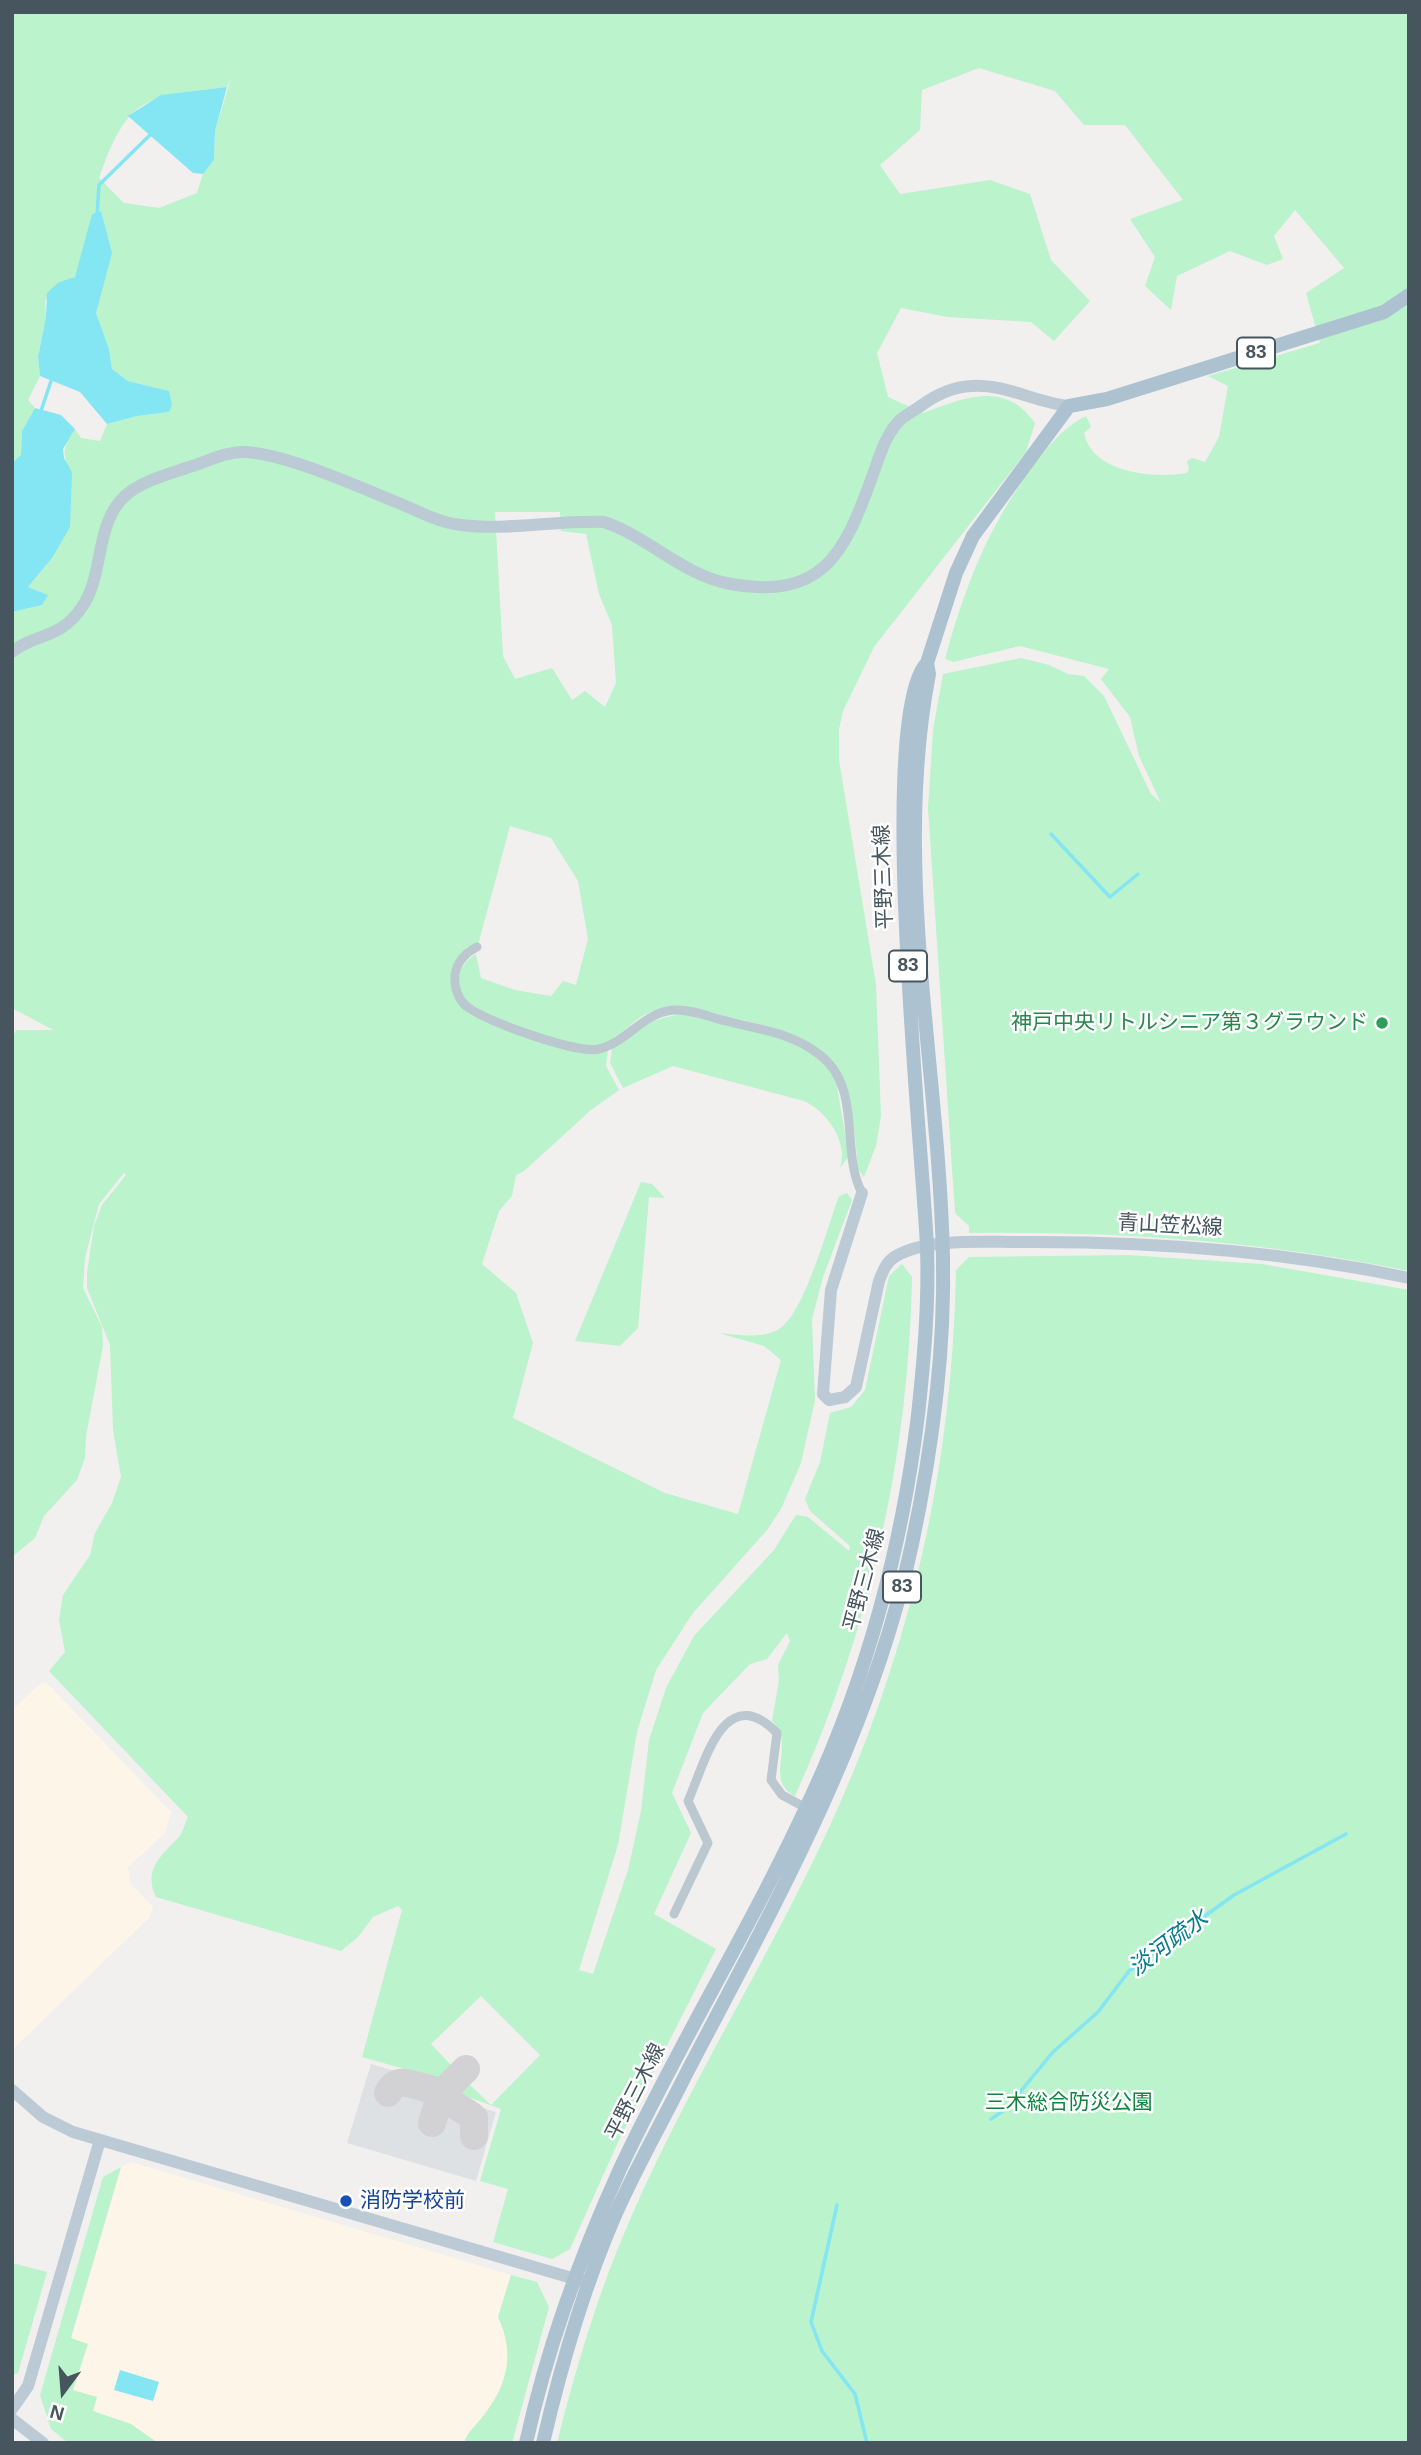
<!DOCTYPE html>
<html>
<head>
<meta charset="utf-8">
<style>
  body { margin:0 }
  #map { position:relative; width:1421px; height:2455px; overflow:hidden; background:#f2efef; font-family:Helvetica,sans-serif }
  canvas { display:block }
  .frame { position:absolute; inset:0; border:14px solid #46555e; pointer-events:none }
  .north { position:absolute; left:28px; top:2357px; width:70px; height:70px; -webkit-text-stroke:5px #fff; paint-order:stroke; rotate:196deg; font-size:19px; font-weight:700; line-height:28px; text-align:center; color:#46555e }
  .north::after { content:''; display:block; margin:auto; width:24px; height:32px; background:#46555e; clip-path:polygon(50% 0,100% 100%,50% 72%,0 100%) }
</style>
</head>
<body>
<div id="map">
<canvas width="1421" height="2455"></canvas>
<div class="frame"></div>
<div class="north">N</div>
</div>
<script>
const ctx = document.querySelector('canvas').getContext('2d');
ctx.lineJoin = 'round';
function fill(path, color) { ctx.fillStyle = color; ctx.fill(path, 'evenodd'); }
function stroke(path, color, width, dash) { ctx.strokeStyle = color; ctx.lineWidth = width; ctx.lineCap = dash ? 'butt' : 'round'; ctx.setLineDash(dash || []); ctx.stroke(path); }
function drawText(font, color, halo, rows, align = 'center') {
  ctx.font = font + ' Helvetica,"Noto Sans JP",sans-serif'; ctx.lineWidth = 5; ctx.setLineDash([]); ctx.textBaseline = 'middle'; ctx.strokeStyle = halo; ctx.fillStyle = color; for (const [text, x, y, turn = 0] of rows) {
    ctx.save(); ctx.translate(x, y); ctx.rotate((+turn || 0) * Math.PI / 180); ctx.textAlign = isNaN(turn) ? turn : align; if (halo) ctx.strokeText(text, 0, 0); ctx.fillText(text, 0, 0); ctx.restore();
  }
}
const commercial = new Path2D(`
  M 46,1682 L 171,1812 L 165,1833 L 128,1867 L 130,1883 L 153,1907 L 150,1917 L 12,2050 L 12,1710 L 41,1683 Z
  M 131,2162 L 511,2275 L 498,2317 L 508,2337 L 510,2356 L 499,2393 L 464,2443 L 158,2443 L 131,2424 L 93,2411 L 73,2390 L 87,2344 L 71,2338 L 121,2167 Z`);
const airport = new Path2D(`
  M 371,2064 L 456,2089 L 460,2101 L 496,2112 L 476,2181 L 347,2143 Z`);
const green = new Path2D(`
  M 12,12 L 1409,12 L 1409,1271 C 1264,1241 1117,1231 969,1233 L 969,1226 L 955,1213 L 928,808 L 933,730 L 943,674 L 1021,658 L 1049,665 L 1068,674 L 1084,676 L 1104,696 L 1151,794 L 1161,803 L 1139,756 L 1130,717 L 1101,679 L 1109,669 L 1020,646 L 953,662 L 945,659 C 965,587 987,528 1032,468 C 1048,447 1062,428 1086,416 L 1091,427 L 1084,433 C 1092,473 1153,479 1187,473 L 1189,469 L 1187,461 L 1192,458 L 1205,462 L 1219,437 L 1228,386 L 1208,376 L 1320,343 L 1306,293 L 1344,268 L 1295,210 L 1274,236 L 1283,259 L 1267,265 L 1230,251 L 1177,276 L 1171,310 L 1145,286 L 1155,257 L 1130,219 L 1183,200 L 1125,125 L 1084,125 L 1055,91 L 979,68 L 922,90 L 920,130 L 880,165 L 900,194 L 990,180 L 1030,194 L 1051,260 L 1090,301 L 1054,341 L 1031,322 L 948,317 L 901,308 L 877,353 L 888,397 L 923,413 C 963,399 1004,379 1035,423 L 1026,452 L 874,647 L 843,711 L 839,729 L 839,760 L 876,985 L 881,1116 L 876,1146 L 864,1177 L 858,1169 C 852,1071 836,1038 736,1019 C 719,1015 673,1008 657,1010 C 632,1015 619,1045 592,1046 C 563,1048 491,1020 467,1003 C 455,984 456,966 476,954 L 481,978 L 515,990 L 551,996 L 563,981 L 576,985 L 588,939 L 578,881 L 551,838 L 510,826 L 478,945 L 467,947 L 455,963 L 458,1002 C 504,1024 556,1060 608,1050 L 606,1066 L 619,1090 L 591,1110 L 524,1171 L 516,1175 L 512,1196 L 499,1211 L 482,1264 L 516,1293 L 533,1343 L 513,1418 L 665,1493 L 738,1514 L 781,1360 L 764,1346 L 719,1333 C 738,1335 768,1340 783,1326 C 807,1304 827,1228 839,1196 L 847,1193 L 852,1200 L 823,1277 L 812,1319 L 815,1400 L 801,1463 L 781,1509 L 767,1530 L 693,1613 L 656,1670 L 637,1732 L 618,1845 L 579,1970 L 593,1974 L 628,1870 L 641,1811 L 649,1740 L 666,1688 L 694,1636 L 774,1550 L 796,1515 L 808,1517 L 849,1551 L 850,1546 L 810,1511 L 805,1499 L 820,1462 L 830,1413 L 851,1407 L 865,1390 L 889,1276 L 902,1264 L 912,1277 C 909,1456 869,1633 795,1796 C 763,1780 797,1743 772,1721 L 779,1680 L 778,1665 L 790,1641 L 787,1633 L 767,1659 L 750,1664 L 703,1713 L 672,1793 L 691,1833 L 654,1914 L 716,1949 L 619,2140 L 570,2249 L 552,2259 L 493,2242 L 508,2189 L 480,2181 L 501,2109 L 460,2094 L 470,2085 L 491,2105 L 540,2055 L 481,1996 L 431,2044 L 451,2065 L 440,2079 L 362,2057 L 402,1910 L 398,1906 L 373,1917 L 358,1937 L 341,1951 L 156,1897 C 143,1869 161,1856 178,1838 C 183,1833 185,1823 188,1817 L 49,1671 L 65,1652 L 59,1620 L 63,1595 L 90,1555 L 95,1533 L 112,1503 L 121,1477 L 113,1429 L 110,1345 L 87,1288 L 87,1273 L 94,1226 L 102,1205 L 126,1175 L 124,1173 L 99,1204 L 85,1258 L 83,1288 L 102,1327 L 103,1346 L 86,1436 L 85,1458 L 77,1480 L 44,1516 L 35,1538 L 12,1557 L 12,1038 L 16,1030 L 53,1030 L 12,1008 L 12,612 L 42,605 L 47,595 L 28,587 L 52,558 L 72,472 C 60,453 64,447 75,429 L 81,438 L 100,441 L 107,424 L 137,416 L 168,412 L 169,391 L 128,381 L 112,369 L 109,349 L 96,313 L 104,223 L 101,211 L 92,214 L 78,271 L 75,277 L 59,282 L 45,301 L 46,317 L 38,357 L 40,376 L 28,400 L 35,408 L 22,431 L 21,455 L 12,463 ZM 231,78 L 215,131 L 214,160 L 203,174 L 197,193 L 159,208 L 124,203 L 99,178 C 128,95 145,97 227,87 ZM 495,512 L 560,512 L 561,531 L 586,534 L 599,594 L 612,625 L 616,683 L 605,707 L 585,691 L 572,700 L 552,668 L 515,679 L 503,656 Z
  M 680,1014 L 783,1038 L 814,1055 L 826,1066 L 836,1081 L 849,1156 L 840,1168 C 849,1143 827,1111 804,1101 L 673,1066 L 623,1088 L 610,1063 L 612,1048 L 651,1021 Z
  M 641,1182 L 652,1184 L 665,1198 L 649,1197 L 638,1328 L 620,1346 L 575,1341 Z
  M 1128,1255 L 1262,1264 L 1409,1290 L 1409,2443 L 557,2443 C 576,2367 598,2293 629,2222 C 691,2078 778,1945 841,1801 C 915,1632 953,1454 956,1270 L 969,1257 Z
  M 121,2167 L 71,2338 L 88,2344 L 73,2390 L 97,2397 L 93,2411 L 131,2424 L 158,2443 L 68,2443 L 51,2429 L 40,2395 L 103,2177 Z
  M 12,2263 L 47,2272 L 18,2373 L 12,2375 Z
  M 511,2275 L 537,2282 L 549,2307 L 512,2443 L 464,2443 C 467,2431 480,2422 487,2411 C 509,2381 514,2351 498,2317 Z`);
const water = new Path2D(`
  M 227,87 L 215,131 L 214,160 L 203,174 L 193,173 L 128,116 L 161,95 Z
  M 101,211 L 112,253 L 96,313 L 109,349 L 112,369 L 128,381 L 169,391 L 172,405 L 169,412 L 137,416 L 107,424 L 80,392 L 40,376 L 38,357 L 46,317 L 47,293 L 59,282 L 75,277 L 92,214 Z
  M 35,408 L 61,415 L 75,429 L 63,449 L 64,458 L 72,472 L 70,527 L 52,558 L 28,587 L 48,595 L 42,605 L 12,612 L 12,463 L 21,455 L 22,431 Z
  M 120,2370 L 159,2382 L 153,2401 L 114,2390 Z`);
const stream = new Path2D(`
  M 97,216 L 99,185 L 151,134
  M 40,414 L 52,378
  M 1051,834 L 1110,897 L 1138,874
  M 991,2119 L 1006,2109 L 1053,2052 L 1098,2012 L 1129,1971 L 1234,1895 L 1346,1834
  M 837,2205 L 811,2322 L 822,2351 L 855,2394 L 867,2443`);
const taxiway = new Path2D(`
  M 450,2085 C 443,2107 462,2106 474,2118 L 474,2136
  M 388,2093 C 399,2069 426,2095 445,2090
  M 432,2123 L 441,2094 L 466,2069`);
const street = new Path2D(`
  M 477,947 C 465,953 457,962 455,975 C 454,987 458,1001 469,1008 C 488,1022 577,1054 599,1049 C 628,1042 643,1012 674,1010 C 691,1009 709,1017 726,1021 C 760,1030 791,1032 820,1055 C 863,1088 840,1152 862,1193
  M 674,1914 L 708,1843 L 688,1801 C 705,1763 724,1679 777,1733 L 771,1780 L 782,1795 L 806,1808`);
const secondary = new Path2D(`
  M 12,652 C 36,632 59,641 82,607 C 105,574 94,523 126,495 C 144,480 167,475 189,467 C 206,462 227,451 245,452 C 287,454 361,488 401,504 C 420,512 440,523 461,525 C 508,531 556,520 604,522 C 647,536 682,574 726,583 C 822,602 844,555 872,477 C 879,458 885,435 900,420 C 906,415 915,410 922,405 C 936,395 953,387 971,386 C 1003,383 1037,403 1069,406
  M 862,1193 L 831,1290 L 823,1394 L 829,1400 L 845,1397 L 856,1387 L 879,1281 C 883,1271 886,1262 896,1256 C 927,1238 983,1242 1017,1242 C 1150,1241 1279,1250 1409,1278
  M 12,2090 L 43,2117 L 73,2132 L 582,2281
  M 12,2409 L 28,2386 L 100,2140
  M 12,2419 L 43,2443`);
const primary = new Path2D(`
  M 526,2443 C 547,2348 580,2257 620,2169 C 680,2041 755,1921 813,1793 C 868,1673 902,1546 918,1415 C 924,1359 929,1304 927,1247 C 923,1155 876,712 927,663
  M 543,2443 C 561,2365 584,2286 616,2213 C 636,2168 661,2124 683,2080 C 773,1907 871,1736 912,1544 C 932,1450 945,1353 943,1258 C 939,1064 892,867 929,674 L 927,663 L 956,573 L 973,536 L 1069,406 L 1107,399 L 1384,312 L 1409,295`);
const markers = [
  [1382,1023,7,"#2e9e5b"],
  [346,2201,7,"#1a4fb4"]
];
const shields = [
  [1256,353,38],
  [908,966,38],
  [902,1587,38]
];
const shieldNames = [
  ["83",1256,353],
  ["83",908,966],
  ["83",902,1587]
];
const streetNames = [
  ["平野三木線",884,877,-92],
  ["青山笠松線",1170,1226,3],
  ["平野三木線",865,1580,-75],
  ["平野三木線",636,2092,-63]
];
const leisureNames = [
  ["神戸中央リトルシニア第３グラウンド",1368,1023]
];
const parkNames = [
  ["三木総合防災公園",1069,2103]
];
const transitNames = [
  ["消防学校前",360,2201]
];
const waterNames = [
  ["淡河疏水",1169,1944,-37]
];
fill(commercial, '#fdf5e8');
fill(airport, '#dee1e4');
fill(green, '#baf3cc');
fill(water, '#84e5f3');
stroke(stream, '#84e5f3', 3.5);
stroke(taxiway, '#d2d2d4', 28);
stroke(street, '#bcc8cf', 9);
stroke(secondary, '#bbcad5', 12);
stroke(primary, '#adc2d0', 14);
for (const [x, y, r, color] of markers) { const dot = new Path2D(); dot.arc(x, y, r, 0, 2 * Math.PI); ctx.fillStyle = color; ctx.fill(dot); stroke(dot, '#fff', 2.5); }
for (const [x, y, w] of shields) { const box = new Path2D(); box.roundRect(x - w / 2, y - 15.5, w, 31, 5); ctx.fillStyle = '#fff'; ctx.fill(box); stroke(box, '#46555e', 2); }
drawText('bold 19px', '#46555e', null, shieldNames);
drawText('21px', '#46555e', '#fff', streetNames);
drawText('21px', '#27864d', '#fff', leisureNames, 'right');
drawText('21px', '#108641', '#fff', parkNames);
drawText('21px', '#164399', '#fff', transitNames, 'left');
drawText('italic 23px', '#057c8d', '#fff', waterNames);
</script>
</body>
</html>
